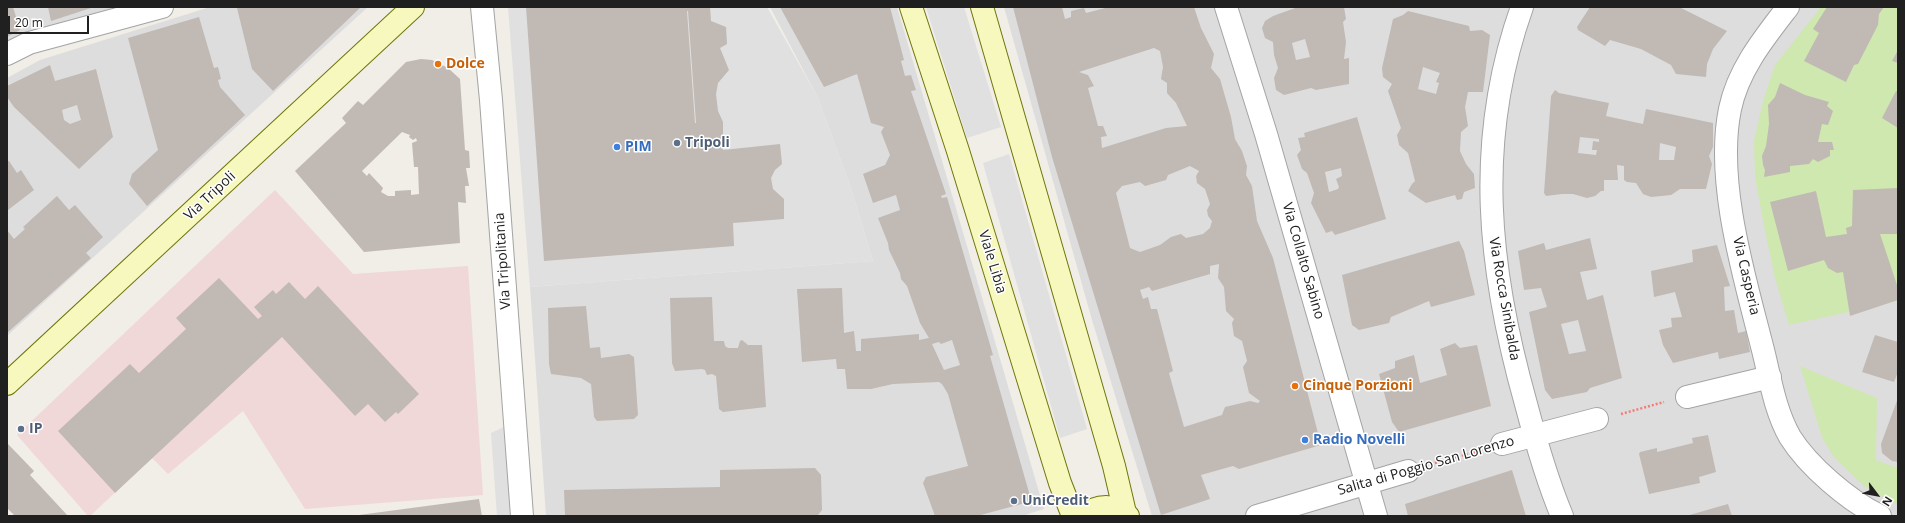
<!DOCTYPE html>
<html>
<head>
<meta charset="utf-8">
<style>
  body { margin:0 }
  #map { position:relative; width:1905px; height:523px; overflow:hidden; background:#f1ede7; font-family:"Open Sans",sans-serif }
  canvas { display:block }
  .frame { position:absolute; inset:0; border:8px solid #202020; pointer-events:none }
  .north { position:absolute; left:1857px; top:475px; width:40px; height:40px; -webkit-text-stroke:3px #fff; paint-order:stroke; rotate:122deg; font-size:11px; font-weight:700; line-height:16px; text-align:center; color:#202020 }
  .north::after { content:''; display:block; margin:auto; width:14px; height:18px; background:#202020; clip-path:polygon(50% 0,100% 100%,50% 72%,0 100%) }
  .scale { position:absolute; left:8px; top:16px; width:81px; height:18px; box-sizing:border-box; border:2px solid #202020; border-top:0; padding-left:5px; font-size:12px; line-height:14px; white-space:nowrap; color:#202020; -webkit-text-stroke:3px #fff; paint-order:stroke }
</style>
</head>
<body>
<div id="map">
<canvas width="1905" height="523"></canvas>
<div class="frame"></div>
<div class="north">N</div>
<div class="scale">20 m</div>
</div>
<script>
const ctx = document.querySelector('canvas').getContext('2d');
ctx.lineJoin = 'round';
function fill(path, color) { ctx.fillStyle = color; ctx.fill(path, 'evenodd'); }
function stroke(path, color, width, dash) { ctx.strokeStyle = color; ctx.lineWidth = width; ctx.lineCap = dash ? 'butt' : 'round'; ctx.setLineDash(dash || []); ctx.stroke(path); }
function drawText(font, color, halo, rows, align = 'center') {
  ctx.font = font + ' "Open Sans",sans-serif'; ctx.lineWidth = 3; ctx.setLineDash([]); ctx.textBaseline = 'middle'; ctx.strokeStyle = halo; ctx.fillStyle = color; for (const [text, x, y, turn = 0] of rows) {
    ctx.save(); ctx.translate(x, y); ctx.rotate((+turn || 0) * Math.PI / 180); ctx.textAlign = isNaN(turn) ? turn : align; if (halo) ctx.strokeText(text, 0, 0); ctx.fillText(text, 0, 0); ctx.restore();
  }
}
const residential = new Path2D(`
  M 7,7 L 126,7 L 7,44 Z
  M 210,7 L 368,7 L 7,336 L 7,78 L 40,60 Z
  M 770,7 L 897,7 L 1044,509 L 1022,516 L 546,516 L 530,287 L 873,261 L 851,188 L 818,98 Z
  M 1004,7 L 1898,7 L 1898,516 L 1152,516 L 1092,320 Z`);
const commercial = new Path2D(`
  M 275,190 L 353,274 L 468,266 L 483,495 L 305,509 L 243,411 L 168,474 L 152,458 L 90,516 L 88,516 L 17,435 Z`);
const grass = new Path2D(`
  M 1821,7 L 1898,7 L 1898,301 L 1789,325 L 1775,278 L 1764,226 L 1755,177 L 1754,141 L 1763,101 L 1775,65 Z
  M 1800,366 L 1877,398 L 1876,460 L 1898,468 L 1898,504 L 1892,503 L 1864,486 L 1833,456 L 1822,437 Z`);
const parking = new Path2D(`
  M 508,7 L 767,7 L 818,98 L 851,188 L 873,261 L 530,287 Z
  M 926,7 L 964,7 L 1001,127 L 967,138 Z
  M 1009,154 L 1087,429 L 1060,438 L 983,163 Z
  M 508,425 L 515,516 L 497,516 L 491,433 Z`);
const building = new Path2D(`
  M 7,7 L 13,7 L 20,30 L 7,37 Z
  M 48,7 L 94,7 L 51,21 Z
  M 242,7 L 361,7 L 273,91 L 252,69 L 237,8 Z
  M 526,7 L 710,7 L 711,21 L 726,27 L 727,44 L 720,48 L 729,70 L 718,83 L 716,94 L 718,111 L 723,122 L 723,150 L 780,144 L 782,164 L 775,170 L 771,178 L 773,189 L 784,199 L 784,219 L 733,223 L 734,246 L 544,261 ZM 687,11 L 688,11 L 696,123 L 695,123 Z
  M 780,7 L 890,7 L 904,60 L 901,61 L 905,76 L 911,75 L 916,90 L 911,91 L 946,194 L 941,196 L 942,198 L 947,197 L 993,355 L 990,356 L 1030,496 L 1029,502 L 977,516 L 935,516 L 923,483 L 926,477 L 968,466 L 948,394 L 942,384 L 939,382 L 893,384 L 871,389 L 847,389 L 845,369 L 837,369 L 836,359 L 802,362 L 797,289 L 842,288 L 844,333 L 854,331 L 856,351 L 861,351 L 861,339 L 919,334 L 919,340 L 929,338 L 920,323 L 907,286 L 901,279 L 900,273 L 889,250 L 888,243 L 878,218 L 900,210 L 896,195 L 873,203 L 863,174 L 885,165 L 890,155 L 881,132 L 884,127 L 871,123 L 857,74 L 824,87 ZM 952,340 L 960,365 L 944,370 L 932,344 L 939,342 L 941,344 Z
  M 1013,7 L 1062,7 L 1065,19 L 1071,17 L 1071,11 L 1084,8 L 1086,13 L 1109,7 L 1194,7 L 1201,28 L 1214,54 L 1211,68 L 1220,79 L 1231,117 L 1235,139 L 1242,151 L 1247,166 L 1246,175 L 1252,186 L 1257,221 L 1273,258 L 1321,445 L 1239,469 L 1233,466 L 1201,475 L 1210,499 L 1161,515 L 1052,157 ZM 1154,48 L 1160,51 L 1163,67 L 1161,79 L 1167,83 L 1167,93 L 1176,103 L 1187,126 L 1166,128 L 1102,148 L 1101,137 L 1107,136 L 1103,126 L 1098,126 L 1088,88 L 1094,86 L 1088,75 L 1079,72 ZM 1190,166 L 1199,171 L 1196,176 L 1197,183 L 1205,189 L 1210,204 L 1207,210 L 1208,216 L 1212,221 L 1210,228 L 1203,234 L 1186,238 L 1181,234 L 1171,237 L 1160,245 L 1140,252 L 1130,248 L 1116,193 L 1122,186 L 1140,182 L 1145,186 L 1166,180 L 1168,175 ZM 1219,264 L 1218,278 L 1224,287 L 1226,311 L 1234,319 L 1232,323 L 1234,336 L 1242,341 L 1247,361 L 1243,367 L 1249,393 L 1260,401 L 1258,403 L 1250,401 L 1225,407 L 1222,415 L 1184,427 L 1169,373 L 1173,371 L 1157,309 L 1151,309 L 1148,297 L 1143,299 L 1140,290 L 1149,287 L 1152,291 L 1210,274 L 1210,266 Z
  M 1298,7 L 1344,7 L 1346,19 L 1343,22 L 1346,42 L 1344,59 L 1349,58 L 1349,84 L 1316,90 L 1311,88 L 1284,95 L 1276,90 L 1274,78 L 1278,68 L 1274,55 L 1273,42 L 1265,38 L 1262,28 L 1265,21 L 1273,16 ZM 1305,39 L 1310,57 L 1296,60 L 1292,43 Z
  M 1590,7 L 1679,7 L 1727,31 L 1713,49 L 1707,64 L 1706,77 L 1676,74 L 1671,65 L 1641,49 L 1610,40 L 1605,46 L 1578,30 L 1577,27 Z
  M 1827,7 L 1884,7 L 1879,14 L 1878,25 L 1858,64 L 1854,65 L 1846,82 L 1804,61 L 1819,33 L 1813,29 Z
  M 1408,11 L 1469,26 L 1470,31 L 1482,30 L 1490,35 L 1483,92 L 1468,92 L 1465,107 L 1468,126 L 1461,132 L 1460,151 L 1466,164 L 1474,174 L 1475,188 L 1464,192 L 1462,199 L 1457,200 L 1455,195 L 1426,203 L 1408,191 L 1412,184 L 1415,181 L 1408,153 L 1399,145 L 1397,135 L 1401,128 L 1388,91 L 1392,84 L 1383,77 L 1382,68 L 1393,19 L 1403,15 ZM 1423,67 L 1440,73 L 1436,82 L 1439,83 L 1436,94 L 1418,89 Z
  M 199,17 L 214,68 L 218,67 L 221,79 L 218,80 L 220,87 L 245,115 L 147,206 L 129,184 L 132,174 L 158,150 L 128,38 Z
  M 1898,50 L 1898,63 L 1892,61 Z
  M 421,59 L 432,60 L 448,68 L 460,79 L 465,150 L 469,151 L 470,168 L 466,168 L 469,186 L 465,186 L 466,203 L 458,202 L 460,243 L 364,252 L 295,171 L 346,123 L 342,118 L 358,101 L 363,105 L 406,62 ZM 402,132 L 410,135 L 409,137 L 413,140 L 416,138 L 417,141 L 412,143 L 414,167 L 418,167 L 419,194 L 411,195 L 411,190 L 395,191 L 395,196 L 388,196 L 381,192 L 383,188 L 369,173 L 367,176 L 362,171 Z
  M 50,65 L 55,81 L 96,69 L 113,137 L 79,169 L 14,107 L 7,97 L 7,86 ZM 77,105 L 81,120 L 70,124 L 64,120 L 62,110 Z
  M 1780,83 L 1805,95 L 1829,102 L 1827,106 L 1833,111 L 1828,125 L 1822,124 L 1818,142 L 1832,142 L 1834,150 L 1830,150 L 1830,156 L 1818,162 L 1813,159 L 1809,164 L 1790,166 L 1790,172 L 1764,177 L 1765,170 L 1763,165 L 1762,156 L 1766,146 L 1769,124 L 1768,105 L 1775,97 Z
  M 1555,90 L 1559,93 L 1609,103 L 1606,116 L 1643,124 L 1646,109 L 1713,123 L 1713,147 L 1709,156 L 1712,164 L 1706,189 L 1680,189 L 1671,195 L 1651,197 L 1643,194 L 1636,183 L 1627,182 L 1624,180 L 1624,166 L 1617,165 L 1618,180 L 1604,180 L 1604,191 L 1601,191 L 1595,196 L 1587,198 L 1573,194 L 1562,194 L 1546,196 L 1544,193 L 1551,96 ZM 1580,137 L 1599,139 L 1599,142 L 1593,141 L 1592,150 L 1597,150 L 1596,155 L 1578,153 ZM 1660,143 L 1676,147 L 1674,160 L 1659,160 Z
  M 1896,91 L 1898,92 L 1898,128 L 1882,118 Z
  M 1357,117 L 1386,219 L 1335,235 L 1332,231 L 1326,233 L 1311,203 L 1314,193 L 1307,173 L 1302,169 L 1297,155 L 1301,150 L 1298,138 L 1305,137 L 1304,133 ZM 1341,168 L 1342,176 L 1336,179 L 1339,187 L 1338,189 L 1329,192 L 1325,172 Z
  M 9,161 L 17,173 L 21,170 L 34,190 L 8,210 L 7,162 Z
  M 1898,188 L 1898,234 L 1880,234 L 1898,288 L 1898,300 L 1850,316 L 1843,272 L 1837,273 L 1828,268 L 1824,260 L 1788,271 L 1770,202 L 1816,191 L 1826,237 L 1847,234 L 1846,228 L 1852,226 L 1853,190 Z
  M 57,196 L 69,210 L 75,205 L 103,237 L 86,253 L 91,258 L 7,333 L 7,230 L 14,239 L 25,229 L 23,227 Z
  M 1590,238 L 1597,269 L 1580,272 L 1587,300 L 1603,295 L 1622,378 L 1590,388 L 1587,392 L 1552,399 L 1545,390 L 1529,312 L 1547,307 L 1541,288 L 1524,290 L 1518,251 L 1544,243 L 1546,250 ZM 1578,320 L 1586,351 L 1569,354 L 1561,324 Z
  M 1459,241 L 1464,251 L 1475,295 L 1431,307 L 1429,301 L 1391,317 L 1389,323 L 1359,330 L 1352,325 L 1342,275 Z
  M 1717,245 L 1730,286 L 1724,287 L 1725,311 L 1734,310 L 1738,333 L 1746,331 L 1750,352 L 1719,359 L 1718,352 L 1673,363 L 1663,345 L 1659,330 L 1672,327 L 1671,318 L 1682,317 L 1675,292 L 1654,297 L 1651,271 L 1693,262 L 1692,250 Z
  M 219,278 L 258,319 L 262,316 L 254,307 L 273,290 L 276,294 L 289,282 L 305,299 L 318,286 L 419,394 L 398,414 L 396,412 L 385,422 L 368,404 L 355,416 L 282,337 L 115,493 L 58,431 L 130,364 L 139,373 L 186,329 L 176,318 Z
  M 712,297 L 714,341 L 724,341 L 725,346 L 728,348 L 738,348 L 740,341 L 742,340 L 748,345 L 762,345 L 766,407 L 723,412 L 719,409 L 716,376 L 712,374 L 707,375 L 705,370 L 702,369 L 675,371 L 672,363 L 670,298 Z
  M 586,306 L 590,348 L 600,347 L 601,358 L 629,354 L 634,357 L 638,415 L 634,419 L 597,421 L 594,417 L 591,384 L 581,378 L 551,374 L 549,364 L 548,308 Z
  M 1875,335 L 1898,342 L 1898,372 L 1894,382 L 1862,372 Z
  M 1455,343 L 1460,348 L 1477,345 L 1491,406 L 1399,432 L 1392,422 L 1379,374 L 1395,368 L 1395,361 L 1414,355 L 1420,383 L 1447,375 L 1440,349 Z
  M 1898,398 L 1898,462 L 1892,461 L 1882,453 L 1881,444 Z
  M 1708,435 L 1716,472 L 1699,477 L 1700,483 L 1649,494 L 1639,454 L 1640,452 L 1657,448 L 1657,452 L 1693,443 L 1692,438 Z
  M 7,443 L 34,471 L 30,475 L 68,516 L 15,516 L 7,508 Z
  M 815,468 L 821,475 L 822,510 L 818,515 L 565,516 L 564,490 L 720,487 L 720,470 Z
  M 1512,470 L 1526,516 L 1408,516 L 1405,504 Z
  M 479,499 L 482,516 L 359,516 L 359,515 Z
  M 1728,504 L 1732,516 L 1686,516 Z`);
const path = new Path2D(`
  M 1621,414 L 1664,402
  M 1431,464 L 1479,451`);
const street = new Path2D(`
  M 482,7 L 491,100 L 522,516
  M 1226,7 L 1266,134 L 1376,516
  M 1522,7 C 1474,142 1488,269 1526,404 C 1536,442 1547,480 1562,516
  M 1788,7 C 1764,38 1738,70 1730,109 C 1715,182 1745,279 1763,350 C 1770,378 1775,411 1790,437 C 1808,466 1849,501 1880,516
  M 7,54 L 29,43 L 162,7
  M 1687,397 L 1770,377
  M 1502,444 L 1597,419
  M 1257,516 L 1408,471`);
const secondary = new Path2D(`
  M 911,7 L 958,151 L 1060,483 L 1073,516
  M 982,7 L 1114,466 L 1125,513
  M 7,384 L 413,7
  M 1084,516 C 1097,504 1115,504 1128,516`);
const markers = [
  [438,64,4,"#e8710a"],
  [677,143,4,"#5c6f8a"],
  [617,147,4,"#3f7fe0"],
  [1295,386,4,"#e8710a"],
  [21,429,4,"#5c6f8a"],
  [1305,440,4,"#3f7fe0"],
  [1014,501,4,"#5c6f8a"]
];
const foodNames = [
  ["Dolce",446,64],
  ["Cinque Porzioni",1303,386]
];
const serviceNames = [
  ["Tripoli",685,143],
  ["IP",29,429],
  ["UniCredit",1022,501]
];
const shopNames = [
  ["PIM",625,147],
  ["Radio Novelli",1313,440]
];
const streetNames = [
  ["Via Tripoli",210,196,-43],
  ["Via Tripolitania",503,261,-94],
  ["Via Collalto Sabino",1303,261,74],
  ["Viale Libia",992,262,73],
  ["Via Casperia",1746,276,77],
  ["Via Rocca Sinibalda",1504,299,80],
  ["Salita di Poggio San Lorenzo",1426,466,-16]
];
fill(residential, '#deddde');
fill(commercial, '#f0d8d8');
fill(grass, '#cee8b0');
fill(parking, '#e0e0e0');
fill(building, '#c1b9b4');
stroke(street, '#a4a4a4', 24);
stroke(secondary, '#6f7609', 24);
stroke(path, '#f57c74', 2.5, [2, 2]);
stroke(street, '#fff', 22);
stroke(secondary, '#f7f8be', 22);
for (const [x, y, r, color] of markers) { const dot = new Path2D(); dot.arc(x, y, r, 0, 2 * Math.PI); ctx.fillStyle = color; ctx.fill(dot); stroke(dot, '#fff', 1.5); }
drawText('bold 14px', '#c56008', '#fff', foodNames, 'left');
drawText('bold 14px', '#4e5e75', '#fff', serviceNames, 'left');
drawText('bold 14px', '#366cbe', '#fff', shopNames, 'left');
drawText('14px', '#202020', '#fff', streetNames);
</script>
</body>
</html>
